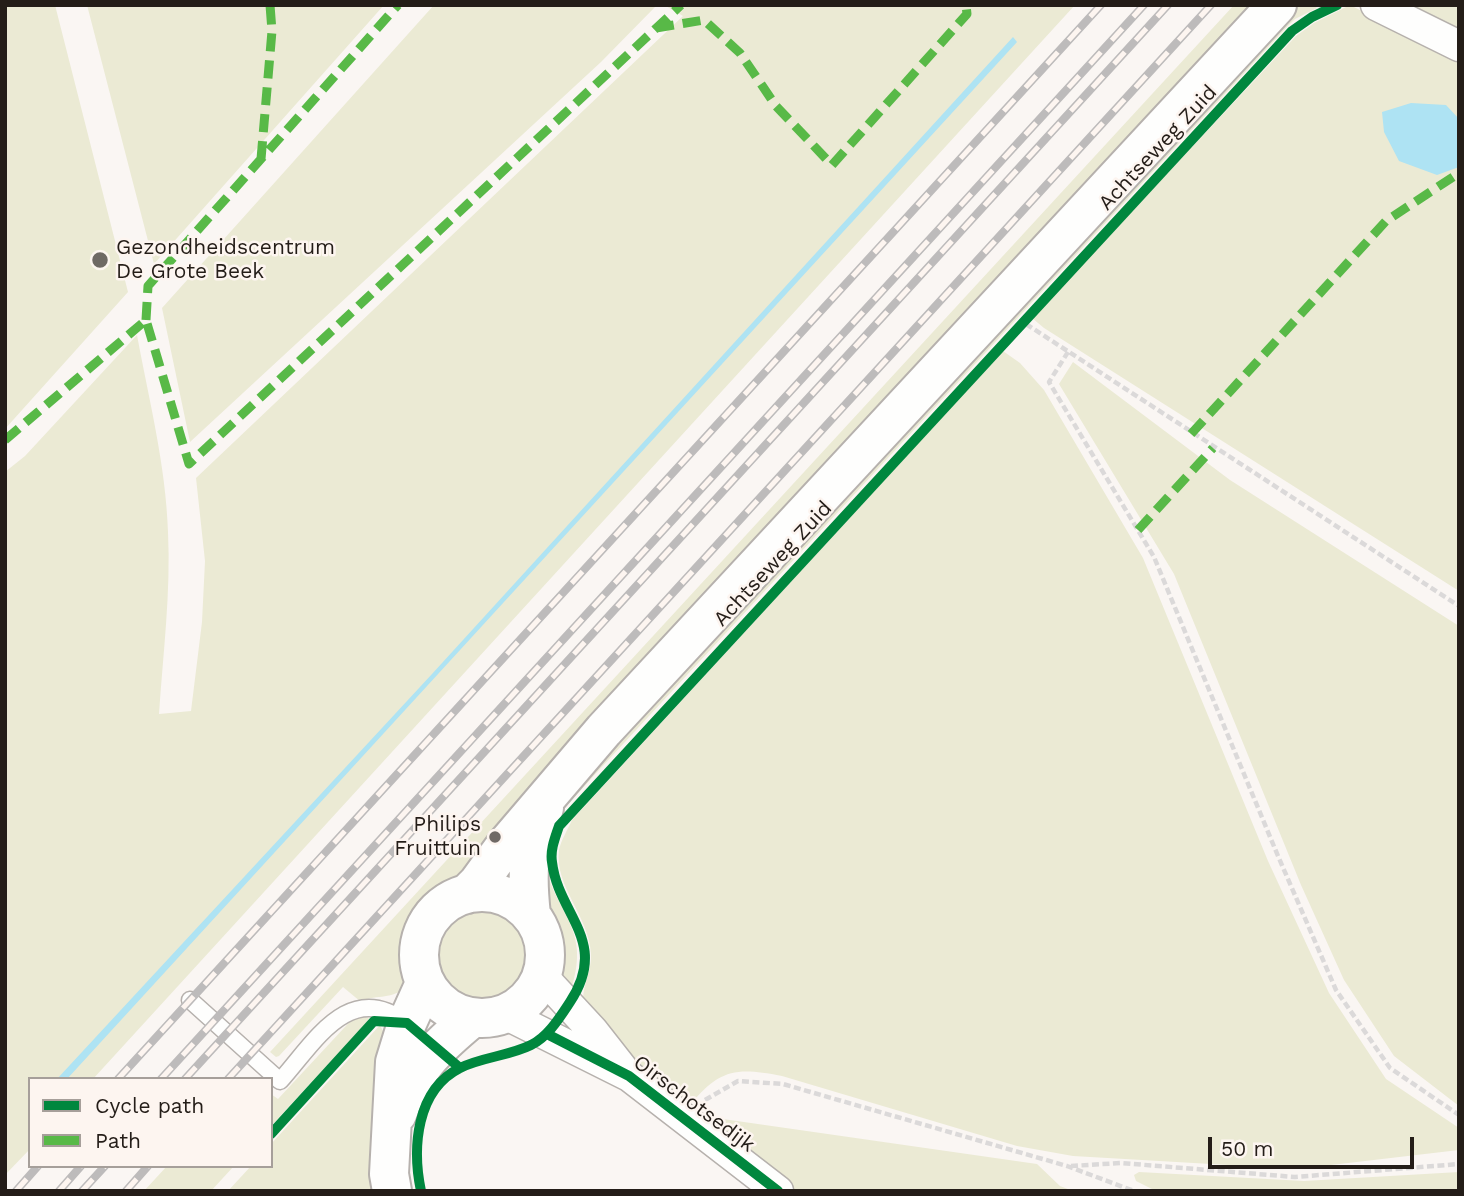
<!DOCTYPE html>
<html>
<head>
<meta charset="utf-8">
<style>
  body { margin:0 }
  #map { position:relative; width:1464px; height:1196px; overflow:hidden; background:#faf6f3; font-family:"Work Sans",sans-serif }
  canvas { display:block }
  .frame { position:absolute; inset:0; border:7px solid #241d18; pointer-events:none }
  .legend { position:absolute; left:28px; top:1077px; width:245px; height:91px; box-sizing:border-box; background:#fdf5f0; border:2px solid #a69f9a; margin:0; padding:9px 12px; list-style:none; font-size:21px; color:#241d18 }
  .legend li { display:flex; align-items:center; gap:14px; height:35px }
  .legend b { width:35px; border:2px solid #a69f9a }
  .scale { position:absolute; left:1208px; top:1137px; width:206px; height:32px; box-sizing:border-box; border:4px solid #241d18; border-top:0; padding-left:9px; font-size:21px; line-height:24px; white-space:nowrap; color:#241d18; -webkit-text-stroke:5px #fdf5f0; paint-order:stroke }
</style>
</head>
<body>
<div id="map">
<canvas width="1464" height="1196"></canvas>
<div class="frame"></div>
<ul class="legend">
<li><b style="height:9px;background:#00873e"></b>Cycle path</li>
<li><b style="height:9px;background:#58b947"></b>Path</li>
</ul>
<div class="scale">50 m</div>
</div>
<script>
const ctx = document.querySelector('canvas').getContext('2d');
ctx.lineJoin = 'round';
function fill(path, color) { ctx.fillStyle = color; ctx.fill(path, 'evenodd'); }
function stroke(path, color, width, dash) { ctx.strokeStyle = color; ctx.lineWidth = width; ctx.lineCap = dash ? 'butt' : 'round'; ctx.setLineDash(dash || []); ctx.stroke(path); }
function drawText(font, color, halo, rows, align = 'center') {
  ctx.font = font + ' "Work Sans",sans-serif'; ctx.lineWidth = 5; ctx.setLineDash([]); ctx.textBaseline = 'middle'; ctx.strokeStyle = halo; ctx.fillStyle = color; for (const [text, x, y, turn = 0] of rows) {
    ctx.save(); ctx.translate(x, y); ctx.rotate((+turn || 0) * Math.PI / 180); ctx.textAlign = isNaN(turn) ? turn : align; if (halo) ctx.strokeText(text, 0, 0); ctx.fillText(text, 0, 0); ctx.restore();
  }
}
const green = new Path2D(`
  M 5,5 L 55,5 L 128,292 L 5,429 Z
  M 87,5 L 384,5 L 154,264 Z
  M 434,5 L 657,5 L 601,62 L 190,442 L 162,308 Z
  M 664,5 L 1075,5 L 93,1079 L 30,1079 L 30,1149 L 5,1175 L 5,472 L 25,456 L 137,335 C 149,400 166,466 168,532 C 171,592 163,654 159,714 L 191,711 L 202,622 L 205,561 L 196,478 L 683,16 Z
  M 1234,5 L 1255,5 L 509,811 C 494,833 479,863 460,883 C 457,887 451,888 446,891 C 434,898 422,908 416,921 C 404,943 413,976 402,989 C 392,1000 372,994 361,1002 L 343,987 L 279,1056 L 276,1057 L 270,1052 Z
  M 1297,5 L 1314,5 L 1317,8 L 1295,19 L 1287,27 L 599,770 L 563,810 L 554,825 L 568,794 Z
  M 1350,5 L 1459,61 L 1459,591 L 1044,328 L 1032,318 L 1296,36 L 1314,23 Z
  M 1410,5 L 1459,5 L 1459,30 Z
  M 1003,351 L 1020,363 L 1044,390 L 1143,558 L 1268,861 L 1329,993 L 1386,1079 L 1459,1128 L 1459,1150 L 1297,1169 L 1073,1156 L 1017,1146 L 782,1076 C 735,1067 720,1069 689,1106 L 637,1065 L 584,1007 C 580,989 592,973 591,954 C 589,916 554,886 559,850 C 561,840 568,829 572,820 Z
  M 1073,362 L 1230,480 L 1459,626 L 1459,1106 L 1394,1056 L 1344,980 L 1301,885 L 1174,574 L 1059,384 Z
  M 546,870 C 561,920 590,931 571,990 L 560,971 L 555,938 L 540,901 Z
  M437 957a45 45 0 1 1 90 0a45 45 0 1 1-90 0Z
  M 357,1014 L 369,1018 L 366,1023 L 271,1126 L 271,1094 L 278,1099 Z
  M 380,1025 L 386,1037 L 379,1191 L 228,1191 L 251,1166 L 271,1166 L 271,1144 Z
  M 702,1116 L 1037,1164 L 1060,1186 L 1073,1191 L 797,1191 Z
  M 167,1166 L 234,1166 L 211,1191 L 144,1191 Z
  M 1139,1172 L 1304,1181 L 1459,1172 L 1459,1191 L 1156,1191 L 1136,1181 L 1134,1175 Z`);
const water = new Path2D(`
  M 1013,37 L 1017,42 L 67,1079 L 57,1079 L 432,674 Z
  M 1411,103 L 1446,105 L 1459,119 L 1459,167 L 1437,175 L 1399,161 L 1384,132 L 1382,112 Z`);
const path = new Path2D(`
  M 1320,5 L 1326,11
  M 1026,324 L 1459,606
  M 1068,352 L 1049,382 L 1154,557 L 1278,856 L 1336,990 L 1390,1068 L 1459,1115
  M 705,1100 L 738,1081 L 783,1084 L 1067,1166 L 1134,1191
  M 1071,1166 L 1121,1163 L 1295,1177 L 1459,1164`);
const service = new Path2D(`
  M 190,1000 L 280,1081 C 315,1042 349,979 407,1023`);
const minor = new Path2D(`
  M 1376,5 L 1459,46
  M 542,976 L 593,1031 L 622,1068
  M 505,1014 L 629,1076 L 778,1191`);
const tertiary = new Path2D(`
  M419 955a63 63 0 1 1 126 0a63 63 0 1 1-126 0Z
  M 467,894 L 478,883 L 505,846 L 604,730 L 1277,5
  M 531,915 C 526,870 528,850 544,808
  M 397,1114 C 412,1070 438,1046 472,1018
  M 392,1191 L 389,1174 L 395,1062 L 407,1023 L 425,983`);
const rail = new Path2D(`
  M 118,1079 L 1101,5
  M 161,1079 L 1144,5
  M 185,1079 L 1168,5
  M 228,1079 L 1211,5
  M 16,1191 L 38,1166
  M 59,1191 L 81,1166
  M 82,1191 L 105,1166
  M 126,1191 L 148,1166`);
const quiet = new Path2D(`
  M 656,28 L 704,20 L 740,53 L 776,106 L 832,165 L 967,14 L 966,5
  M 261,159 L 272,31 L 270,5
  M 146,320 L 148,286 L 398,5
  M 1191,434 L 1386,221 L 1459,173
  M 5,440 L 146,320 L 189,464 L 681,5
  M 1138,530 L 1213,448`);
const cycleway = new Path2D(`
  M 547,1034 L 629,1076 L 778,1191
  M 271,1134 L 374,1021 L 407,1023 L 460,1068
  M 421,1191 C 412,1148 416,1090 460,1068 C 482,1057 509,1056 531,1045 C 548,1037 560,1017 570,1002 C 610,941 558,915 552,862 C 550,850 555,838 559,826 L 1292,31 L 1312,17 L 1337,5`);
const markers = [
  [100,260,9,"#6f6965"],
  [495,837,7,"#6f6965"]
];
const streetNames = [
  ["Achtseweg Zuid",1158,148,-47],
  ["Achtseweg Zuid",773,564,-47],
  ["Oirschotsedijk",694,1104,37]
];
const poiNames = [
  ["Gezondheidscentrum",116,248],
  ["De Grote Beek",116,272],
  ["Philips",481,825,"right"],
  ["Fruittuin",481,849,"right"]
];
fill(green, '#ebead4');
fill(water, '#aee3f3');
stroke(service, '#b6b1ad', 19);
stroke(minor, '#b6b1ad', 33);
stroke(tertiary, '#b6b1ad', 42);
stroke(path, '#dbd9d9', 4.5, [7, 3.5]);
stroke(service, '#fefefd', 16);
stroke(minor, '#fefefd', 30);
stroke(tertiary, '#fefefd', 38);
stroke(rail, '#bdbbbb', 8);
stroke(rail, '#fdf5f0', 5, [16]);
stroke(quiet, '#58b947', 9, [18, 9]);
stroke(cycleway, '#00873e', 10);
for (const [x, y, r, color] of markers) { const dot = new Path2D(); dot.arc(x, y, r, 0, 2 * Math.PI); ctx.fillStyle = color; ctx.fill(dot); stroke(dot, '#fdf5f0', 2.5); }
drawText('21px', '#241d18', '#fdf5f0', streetNames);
drawText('21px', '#241d18', '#fdf5f0', poiNames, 'left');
</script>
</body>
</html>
